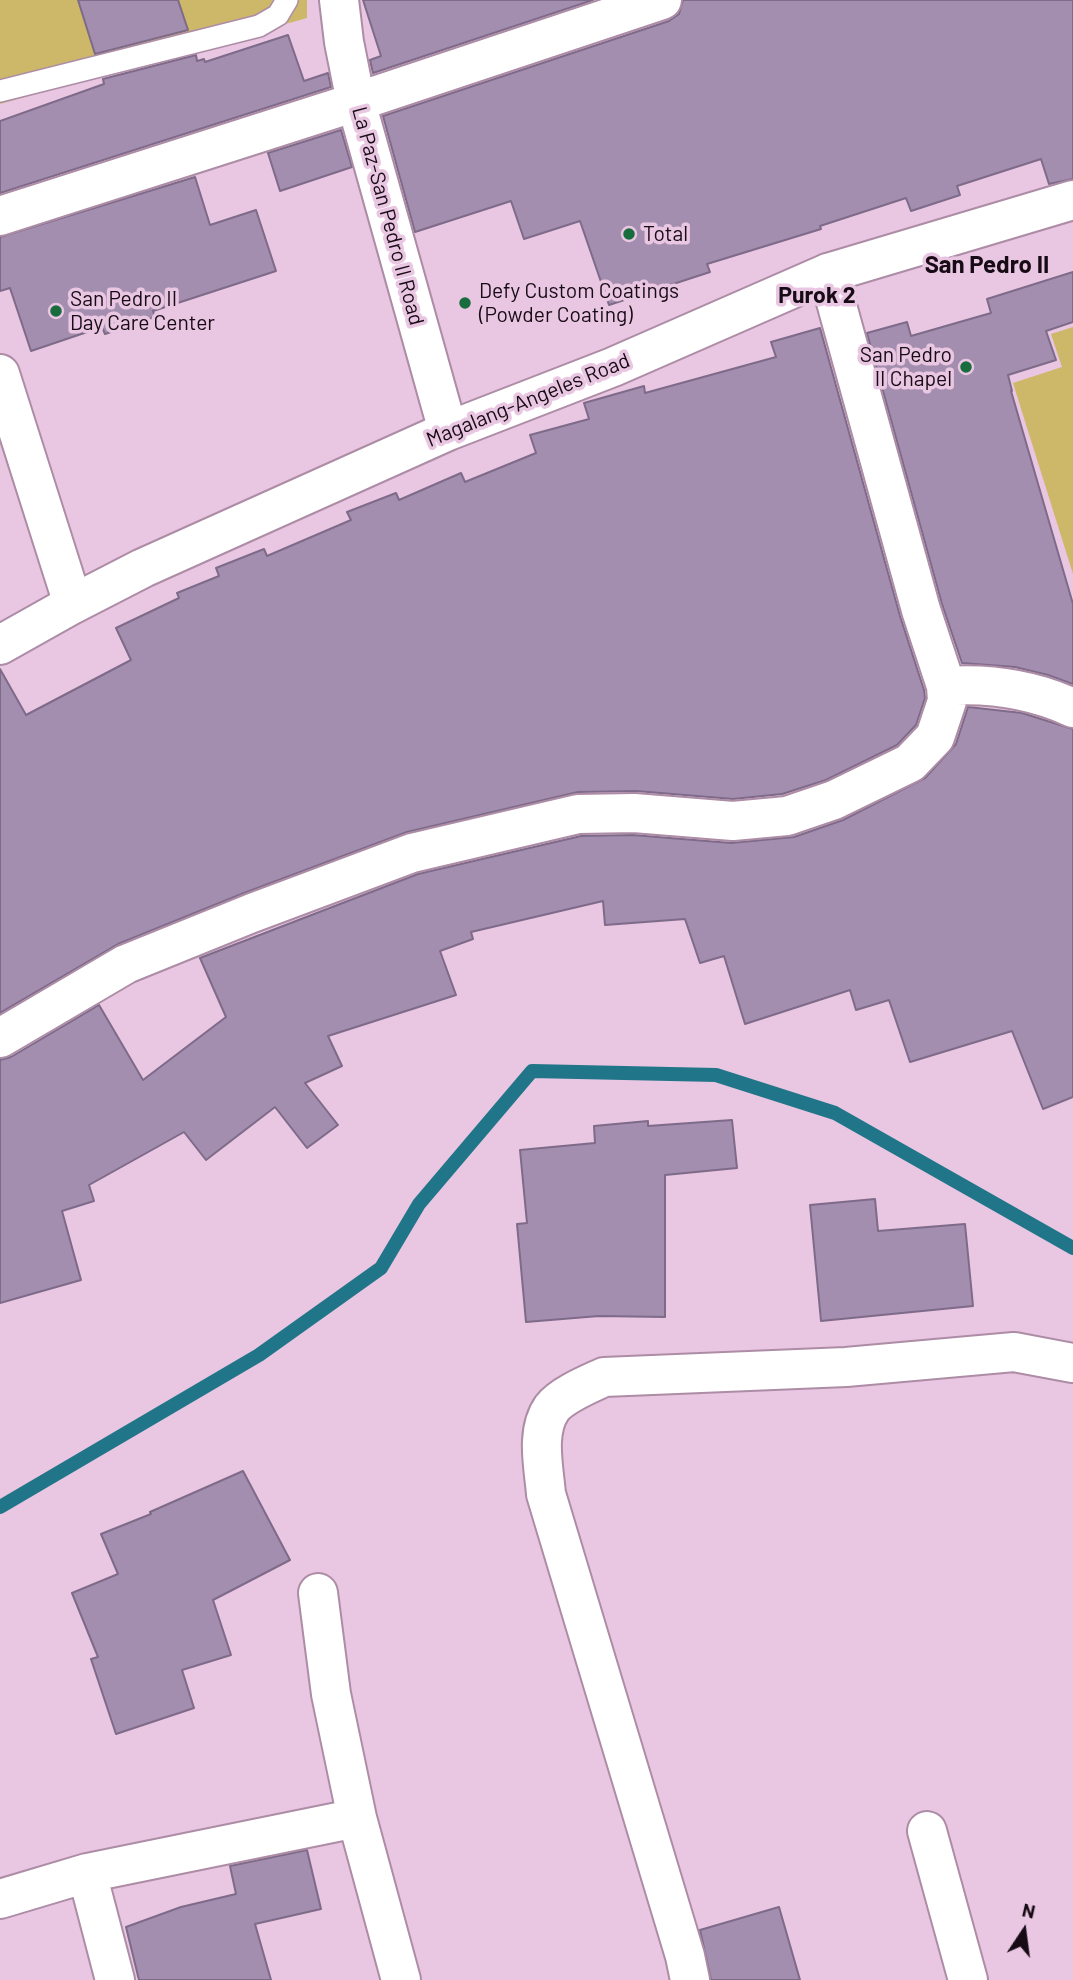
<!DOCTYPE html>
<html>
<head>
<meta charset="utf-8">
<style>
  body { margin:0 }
  #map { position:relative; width:1073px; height:1980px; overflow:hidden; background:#e9c6e1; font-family:Barlow,sans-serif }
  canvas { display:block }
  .north { position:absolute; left:989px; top:1896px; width:70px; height:70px; -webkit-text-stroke:5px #e9c6e1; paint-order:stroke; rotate:13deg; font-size:19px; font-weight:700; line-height:28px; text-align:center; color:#170b15 }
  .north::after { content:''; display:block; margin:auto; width:24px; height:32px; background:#170b15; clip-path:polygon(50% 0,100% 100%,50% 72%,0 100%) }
</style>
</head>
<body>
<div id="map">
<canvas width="1073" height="1980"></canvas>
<div class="north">N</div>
</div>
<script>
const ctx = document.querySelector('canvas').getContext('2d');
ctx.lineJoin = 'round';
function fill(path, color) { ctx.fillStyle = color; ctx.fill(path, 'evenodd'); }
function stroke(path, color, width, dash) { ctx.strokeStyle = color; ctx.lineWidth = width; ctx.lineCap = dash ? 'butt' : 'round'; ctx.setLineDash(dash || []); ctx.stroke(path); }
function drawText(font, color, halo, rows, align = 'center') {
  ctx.font = font + ' Barlow,sans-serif'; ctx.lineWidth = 7; ctx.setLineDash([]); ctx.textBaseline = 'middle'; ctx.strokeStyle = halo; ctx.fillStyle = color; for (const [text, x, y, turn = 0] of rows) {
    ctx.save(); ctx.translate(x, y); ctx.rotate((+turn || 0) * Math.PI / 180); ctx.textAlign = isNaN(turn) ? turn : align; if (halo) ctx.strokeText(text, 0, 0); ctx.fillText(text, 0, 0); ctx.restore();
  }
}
const green = new Path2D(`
  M 0,0 L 307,0 L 307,18 L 0,104 Z
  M 1073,327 L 1073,574 L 1013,383 L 1062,367 L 1051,334 Z`);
const stream = new Path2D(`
  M 0,1507 L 259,1355 L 381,1268 L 419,1204 L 532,1071 L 716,1075 L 835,1113 L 1073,1248`);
const building = new Path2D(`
  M 78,0 L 178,0 L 188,30 L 95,54 Z
  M 363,0 L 593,0 L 373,73 L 370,60 L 381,56 Z
  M 683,0 L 1073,0 L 1073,179 L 1049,184 L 1041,159 L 957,186 L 960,195 L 911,211 L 906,198 L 820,226 L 821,229 L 707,264 L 710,272 L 609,305 L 580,221 L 524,239 L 511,201 L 415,232 L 383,116 L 669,21 L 679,14 Z
  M 288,35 L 304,81 L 328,73 L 331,87 L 0,193 L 0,121 L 104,84 L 103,79 L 196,55 L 197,61 L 204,59 L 205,62 Z
  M 341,130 L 352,167 L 280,191 L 268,153 Z
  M 195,177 L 210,225 L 256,210 L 276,271 L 153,311 L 155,317 L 105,334 L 102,327 L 31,351 L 10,288 L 0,291 L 0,237 Z
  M 1073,272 L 1073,322 L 1046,331 L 1056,360 L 1008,375 L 1012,391 L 1011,391 L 1073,604 L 1073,684 L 1048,675 L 1015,667 L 962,663 L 942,604 L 867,333 L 907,322 L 911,336 L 991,313 L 987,299 Z
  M 820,328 L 900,616 L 924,690 L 925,698 L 916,725 L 897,745 L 826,780 L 782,794 L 733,799 L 636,791 L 578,792 L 407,832 L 244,893 L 118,944 L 0,1013 L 0,669 L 26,715 L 131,660 L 116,628 L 179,598 L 177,593 L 219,576 L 216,568 L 264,549 L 267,556 L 351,520 L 347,512 L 396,493 L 399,500 L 461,473 L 465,482 L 536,453 L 530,435 L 589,419 L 584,403 L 644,386 L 645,393 L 776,357 L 771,342 Z
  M 968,707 L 1022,713 L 1073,729 L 1073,1097 L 1043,1109 L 1012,1031 L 910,1062 L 889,1000 L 856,1010 L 850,990 L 745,1024 L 724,956 L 700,963 L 685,919 L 605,925 L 603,901 L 471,932 L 473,939 L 440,951 L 456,995 L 328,1036 L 342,1066 L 305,1083 L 338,1125 L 307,1148 L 275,1107 L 206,1160 L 184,1132 L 89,1185 L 94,1201 L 62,1211 L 81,1280 L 0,1303 L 0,1060 L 11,1057 L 99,1005 L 143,1080 L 226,1017 L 200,958 L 418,874 L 581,836 L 633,835 L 731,843 L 794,837 L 843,820 L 925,778 L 956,744 Z
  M 732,1120 L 737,1168 L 665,1175 L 665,1317 L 599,1316 L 526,1322 L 517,1224 L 527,1223 L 520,1150 L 595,1143 L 594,1126 L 648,1121 L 648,1126 Z
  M 875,1199 L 878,1231 L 965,1224 L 973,1306 L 821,1321 L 810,1205 Z
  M 243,1471 L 290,1560 L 213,1600 L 231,1655 L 182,1670 L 194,1708 L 116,1734 L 91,1659 L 98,1657 L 72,1593 L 118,1574 L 101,1534 L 151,1514 L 150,1512 Z
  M 307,1850 L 321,1909 L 255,1924 L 271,1980 L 139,1980 L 126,1927 L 181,1907 L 236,1894 L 230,1866 Z
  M 779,1907 L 800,1980 L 711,1980 L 700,1930 Z`);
const lane = new Path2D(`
  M 0,91 L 259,26 L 278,15 L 287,0`);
const street = new Path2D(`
  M 0,216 L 356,102 L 662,0
  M 0,374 L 73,604
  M 946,686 C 991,683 1032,689 1073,708
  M 0,1038 L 126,964 L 252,913 L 412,853 L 578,814 L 634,813 L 733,821 L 787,816 L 834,800 L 910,763 L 935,737 L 947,701 L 946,686 L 921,610 L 828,273
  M 318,1593 L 331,1694 L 357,1818
  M 927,1831 L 968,1980
  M 87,1873 L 115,1980
  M 0,1899 L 87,1873 L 357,1818 L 401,1980
  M 690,1980 L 685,1956 L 546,1494 C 544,1468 535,1432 552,1408 C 562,1395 589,1384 604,1377 L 846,1367 L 1014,1352 L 1073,1363`);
const secondary = new Path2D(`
  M 339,0 L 344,42 L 356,102 L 448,431
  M 0,645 L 73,604 L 143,568 L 448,431 L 613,367 L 828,273 L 1073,200`);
const markers = [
  [629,234,7,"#186c3d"],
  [465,303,7,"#186c3d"],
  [56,311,7,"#186c3d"],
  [966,367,7,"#186c3d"]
];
const streetNames = [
  ["La Paz-San Pedro II Road",388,216,75],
  ["Magalang-Angeles Road",528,400,-22]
];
const poiNames = [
  ["Total",643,234],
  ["Defy Custom Coatings",479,291],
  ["(Powder Coating)",479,315],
  ["San Pedro II",70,299],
  ["Day Care Center",70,323],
  ["San Pedro",952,355,"right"],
  ["II Chapel",952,379,"right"]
];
const neighbourhoodNames = [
  ["Purok 2",817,295]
];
const quarterNames = [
  ["San Pedro II",987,265]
];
fill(green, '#cdb769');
stroke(stream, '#217589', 14);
fill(building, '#a38eaf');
stroke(building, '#7e6a89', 2);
stroke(lane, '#ad8ca6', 24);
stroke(street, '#ad8ca6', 42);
stroke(secondary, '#ad8ca6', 42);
stroke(lane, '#fff', 21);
stroke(street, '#fff', 38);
stroke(secondary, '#fff', 38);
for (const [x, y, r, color] of markers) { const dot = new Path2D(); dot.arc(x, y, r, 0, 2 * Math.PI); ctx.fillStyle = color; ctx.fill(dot); stroke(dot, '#e9c6e1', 2.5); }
drawText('21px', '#170b15', '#e9c6e1', streetNames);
drawText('21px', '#170b15', '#e9c6e1', poiNames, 'left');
drawText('bold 23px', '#170b15', '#e9c6e1', neighbourhoodNames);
drawText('bold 24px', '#170b15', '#e9c6e1', quarterNames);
</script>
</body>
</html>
